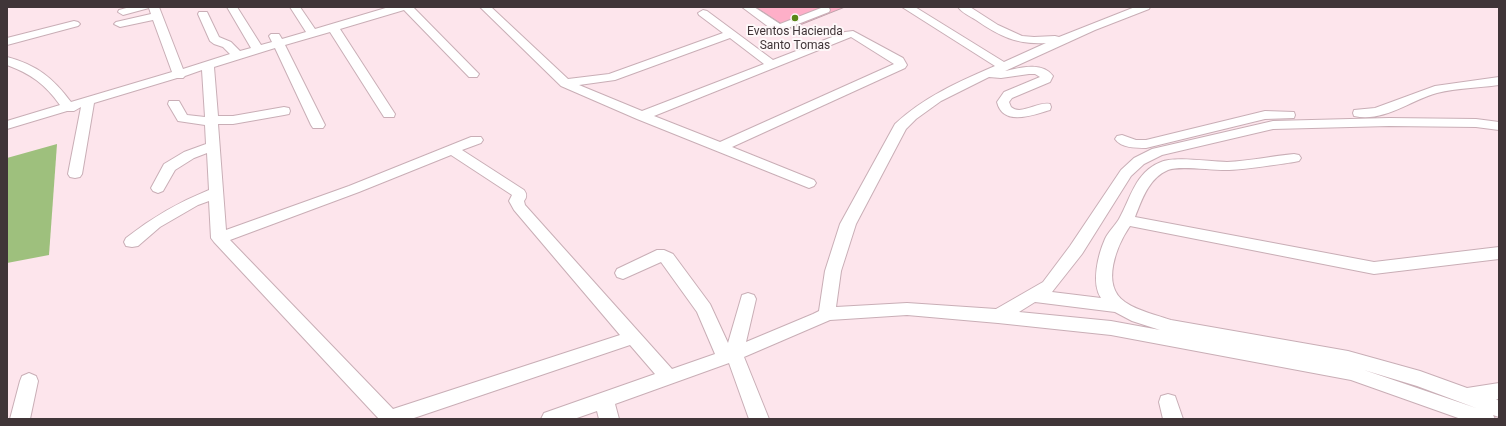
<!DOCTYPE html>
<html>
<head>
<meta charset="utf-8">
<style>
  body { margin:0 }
  #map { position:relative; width:1506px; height:426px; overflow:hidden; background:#fde5ec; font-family:Roboto,sans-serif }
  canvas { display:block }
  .frame { position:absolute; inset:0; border:8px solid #403538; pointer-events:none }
</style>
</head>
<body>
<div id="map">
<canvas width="1506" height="426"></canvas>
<div class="frame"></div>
</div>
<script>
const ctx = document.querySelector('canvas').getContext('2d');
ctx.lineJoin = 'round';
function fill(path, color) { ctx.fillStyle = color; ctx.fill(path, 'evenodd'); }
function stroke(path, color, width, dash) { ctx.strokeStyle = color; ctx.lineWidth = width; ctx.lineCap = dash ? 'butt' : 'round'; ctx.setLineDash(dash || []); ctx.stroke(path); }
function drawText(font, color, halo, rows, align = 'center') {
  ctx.font = font + ' Roboto,sans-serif'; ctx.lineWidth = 4; ctx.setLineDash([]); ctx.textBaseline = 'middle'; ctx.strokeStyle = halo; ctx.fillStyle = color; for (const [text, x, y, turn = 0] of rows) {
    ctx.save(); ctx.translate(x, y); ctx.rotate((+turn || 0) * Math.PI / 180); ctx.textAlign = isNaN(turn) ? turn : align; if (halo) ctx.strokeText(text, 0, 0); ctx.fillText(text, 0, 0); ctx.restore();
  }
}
const forest = new Path2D(`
  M 57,144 L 49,255 L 7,263 L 7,158 Z`);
const building = new Path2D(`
  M 756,7 L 845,7 L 790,29 Z`);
const minor = new Path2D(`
  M 130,7 L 159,7 L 183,69 L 230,54 L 223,47 L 214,44 L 210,41 L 198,14 L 199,12 L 207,12 L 219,37 L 231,42 L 240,51 L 251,48 L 227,7 L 237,7 L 261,45 L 272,42 L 269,36 L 271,34 L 279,34 L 282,39 L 306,32 L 290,7 L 300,7 L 315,29 L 389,7 L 413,7 L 479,74 L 477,77 L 469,77 L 404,10 L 340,29 L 395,114 L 394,117 L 384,117 L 330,32 L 285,45 L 325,125 L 323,128 L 313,128 L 311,125 L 275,48 L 214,67 L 218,116 L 233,116 L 284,107 L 289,108 L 290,111 L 289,114 L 284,115 L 233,124 L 218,124 L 226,230 L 349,186 L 471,137 L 481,137 L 483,140 L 481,143 L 462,150 L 524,190 C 527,194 527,197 524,201 L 525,205 L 672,369 L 715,354 L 697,312 L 661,262 L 623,279 L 617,277 L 615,273 L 617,269 L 657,250 L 664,250 L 673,254 L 710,304 L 728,343 L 742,295 L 748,293 L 754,295 L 756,299 L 746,342 L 813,314 L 819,311 L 825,271 L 840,224 L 895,124 C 924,97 958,82 995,66 L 902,7 L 915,7 L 1004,62 L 1046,43 C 1017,45 999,36 976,20 C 970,16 962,13 958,7 L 970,7 L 998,25 L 1022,36 L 1034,37 L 1055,36 L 1059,37 L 1135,7 L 1150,7 L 1149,9 L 1095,30 L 1005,71 C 1019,68 1042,61 1053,76 L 1050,82 L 1012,98 L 1009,102 L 1011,107 C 1021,116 1038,101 1050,104 L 1051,107 L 1050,110 C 1033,115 1003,127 997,102 L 1004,92 L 1040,77 L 1035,74 L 1029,74 L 1001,78 L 989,77 L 941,101 L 916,119 L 906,129 L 856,224 L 841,271 L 836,307 L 907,303 L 996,309 L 1043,282 L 1070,246 L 1121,170 L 1134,158 L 1152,149 L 1273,121 L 1389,118 L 1476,119 L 1499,122 L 1499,130 L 1476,127 L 1389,126 L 1273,129 L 1162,155 L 1144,164 L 1131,176 L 1082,254 L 1052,292 L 1101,298 C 1091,283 1098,255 1105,239 C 1108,232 1115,226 1119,219 C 1131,198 1135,172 1161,162 C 1175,156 1211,162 1227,162 C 1249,161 1272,156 1294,154 L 1299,155 L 1301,158 L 1299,161 L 1294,162 C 1273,165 1251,169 1229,170 C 1214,171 1180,165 1168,170 C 1149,178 1142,199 1135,217 L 1374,262 L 1499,247 L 1499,259 L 1374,274 L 1130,226 C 1117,245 1100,285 1125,302 C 1138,311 1156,315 1171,320 L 1348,351 L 1420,371 L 1467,388 L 1499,383 L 1499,399 L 1496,399 L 1499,401 L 1499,417 L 1493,415 L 1495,419 L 1461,419 L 1351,380 L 1111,335 L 998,323 L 907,315 L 830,320 L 744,357 L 769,419 L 749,419 L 729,363 L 615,404 L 619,419 L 599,419 L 597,411 L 574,419 L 541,419 L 544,413 L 655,374 L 630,345 L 411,419 L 379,419 L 214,242 L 211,238 L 209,201 L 198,205 L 160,227 L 138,246 L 132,247 L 126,246 L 124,242 L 126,238 C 153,217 177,203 209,190 L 207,153 L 194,158 L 175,170 L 163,191 L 158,193 L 153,191 L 151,188 L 164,164 L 184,152 L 206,144 L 205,125 L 178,121 L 168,104 L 169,101 L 179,101 L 187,115 L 205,117 L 202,70 L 185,76 L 183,78 L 177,78 L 94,103 L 82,174 L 80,177 L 75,178 L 70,177 L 68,174 L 81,107 L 74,111 L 67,111 L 7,129 L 7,121 L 60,105 C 45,84 31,74 7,65 L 7,57 C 37,65 53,78 71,102 L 172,72 L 153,20 L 120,27 L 114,24 L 116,22 L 151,14 L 149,8 L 123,15 L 118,12 L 119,10 ZM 451,155 L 512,195 L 509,201 L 514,210 L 620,335 L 393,409 L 230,240 L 359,192 ZM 1035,302 L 1115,312 L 1132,321 L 1160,330 L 1111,321 L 1019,312 ZM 1364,370 L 1417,386 L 1476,408 Z
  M 480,7 L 491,7 L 568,79 L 609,74 L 723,33 L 699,15 L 698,13 L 703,10 L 707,11 L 773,60 L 845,32 L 853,31 L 903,58 L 907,65 L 905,68 L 732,147 L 814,180 L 816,183 L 814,186 L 809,188 L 637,119 L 561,86 ZM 851,37 L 894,64 L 720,142 L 654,116 ZM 730,38 L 764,64 L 642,111 L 579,85 L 615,80 Z
  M 742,7 L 754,7 L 780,24 L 821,8 L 829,8 L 830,10 L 829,12 L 780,31 L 770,28 Z
  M 74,21 L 78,22 L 80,24 L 78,26 L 7,45 L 7,38 Z
  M 1499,77 L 1499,85 C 1479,88 1457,88 1437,93 C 1411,100 1383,123 1354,116 L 1353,113 L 1354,110 L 1375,108 L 1435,86 Z
  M 1265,111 L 1294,112 L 1295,115 L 1294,118 L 1265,119 L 1146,148 C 1136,148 1121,148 1115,139 L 1117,136 L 1122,135 L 1136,140 L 1146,140 Z
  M 29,373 L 36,376 L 38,381 L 30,419 L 10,419 L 20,381 L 22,376 Z
  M 1168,394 L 1175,396 L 1183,419 L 1163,419 L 1159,402 L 1161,396 Z`);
const markers = [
  [795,18,4,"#598616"]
];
const farPoinames = [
  ["Eventos Hacienda",795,32],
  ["Santo Tomas",795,46]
];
fill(forest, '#9ec07d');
fill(building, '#feafc8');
stroke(building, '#bea2aa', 1);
stroke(minor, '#c9aeb6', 2);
fill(minor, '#fff');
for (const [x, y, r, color] of markers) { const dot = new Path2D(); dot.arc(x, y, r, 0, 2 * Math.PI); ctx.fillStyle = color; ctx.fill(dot); stroke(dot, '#fef8f9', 1.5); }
drawText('12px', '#403538', '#fef8f9', farPoinames);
</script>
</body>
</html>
